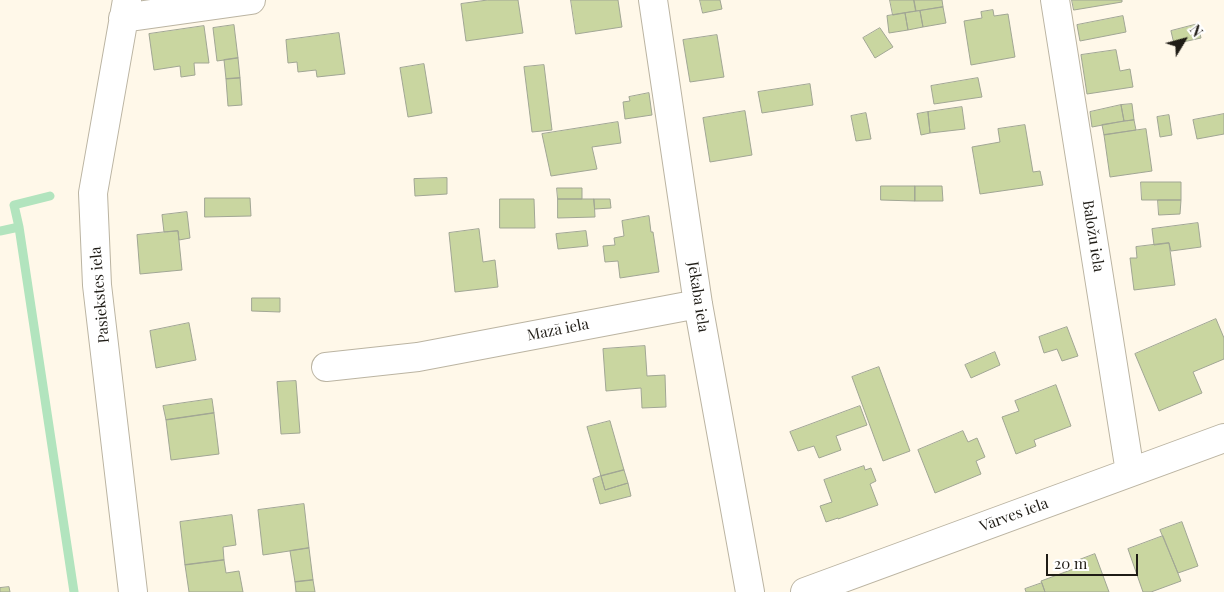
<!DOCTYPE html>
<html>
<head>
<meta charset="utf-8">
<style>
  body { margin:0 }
  #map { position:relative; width:1224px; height:592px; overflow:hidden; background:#fff8e9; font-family:"Playfair Display",serif }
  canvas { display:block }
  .north { position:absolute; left:1159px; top:15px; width:50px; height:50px; -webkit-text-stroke:4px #fff; paint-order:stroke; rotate:53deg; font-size:14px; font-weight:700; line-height:20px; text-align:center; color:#1f1c16 }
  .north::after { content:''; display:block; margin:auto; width:18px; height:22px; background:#1f1c16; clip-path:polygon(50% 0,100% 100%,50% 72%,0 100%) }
  .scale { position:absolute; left:1046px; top:554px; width:92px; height:22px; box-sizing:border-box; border:2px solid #1f1c16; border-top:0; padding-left:6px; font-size:15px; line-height:18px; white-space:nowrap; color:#1f1c16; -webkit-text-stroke:4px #fff; paint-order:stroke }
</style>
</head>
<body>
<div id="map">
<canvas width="1224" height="592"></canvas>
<div class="north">N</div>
<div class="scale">20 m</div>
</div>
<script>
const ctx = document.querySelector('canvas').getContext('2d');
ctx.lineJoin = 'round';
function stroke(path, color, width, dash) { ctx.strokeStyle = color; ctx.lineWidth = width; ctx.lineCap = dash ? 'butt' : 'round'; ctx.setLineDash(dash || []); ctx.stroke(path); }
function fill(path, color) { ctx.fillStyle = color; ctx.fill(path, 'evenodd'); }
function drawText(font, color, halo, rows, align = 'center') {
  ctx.font = font + ' "Playfair Display",serif'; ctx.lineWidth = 4; ctx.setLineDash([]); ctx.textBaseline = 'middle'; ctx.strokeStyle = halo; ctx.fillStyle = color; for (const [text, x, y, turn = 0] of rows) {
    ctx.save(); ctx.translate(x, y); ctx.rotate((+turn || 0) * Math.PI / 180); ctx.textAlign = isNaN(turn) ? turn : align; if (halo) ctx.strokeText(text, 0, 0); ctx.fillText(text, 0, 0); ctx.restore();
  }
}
const stream = new Path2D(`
  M 50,196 L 14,205 L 19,227 L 74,592
  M 0,231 L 19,227`);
const building = new Path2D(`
  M 488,0 L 518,0 L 523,33 L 466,41 L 461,4 Z
  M 571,0 L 618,0 L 622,27 L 576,34 Z
  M 700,0 L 720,0 L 722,9 L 703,13 Z
  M 890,0 L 914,0 L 916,11 L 893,15 Z
  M 914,0 L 942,0 L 943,7 L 916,11 Z
  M 1072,0 L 1122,0 L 1122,2 L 1074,10 Z
  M 943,7 L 946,23 L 923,27 L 920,11 Z
  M 993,10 L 994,16 L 1008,14 L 1015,57 L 971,65 L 964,21 L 982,18 L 981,12 Z
  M 920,11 L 923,27 L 908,30 L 905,13 Z
  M 905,13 L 908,30 L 889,33 L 887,16 Z
  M 1123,16 L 1126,32 L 1080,41 L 1077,25 Z
  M 1198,24 L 1201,38 L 1174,44 L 1171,31 Z
  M 234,25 L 238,58 L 217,61 L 213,28 Z
  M 204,26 L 209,63 L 194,63 L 195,75 L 181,77 L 180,66 L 154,70 L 149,34 Z
  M 880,28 L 893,47 L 875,58 L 863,38 Z
  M 339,33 L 345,74 L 317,77 L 316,70 L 298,72 L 297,62 L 288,63 L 286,40 Z
  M 717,35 L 724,77 L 690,82 L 683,40 Z
  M 1116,50 L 1120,71 L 1130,69 L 1133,87 L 1087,94 L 1081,55 Z
  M 238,58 L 240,78 L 226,79 L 224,60 Z
  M 424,64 L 432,113 L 408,117 L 400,68 Z
  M 544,65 L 552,130 L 532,132 L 524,67 Z
  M 240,78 L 242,105 L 228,106 L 226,79 Z
  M 978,78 L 982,97 L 934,104 L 931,86 Z
  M 810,84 L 813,105 L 762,113 L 758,92 Z
  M 649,93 L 652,115 L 625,119 L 623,102 L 630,101 L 629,97 Z
  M 1132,104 L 1134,120 L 1124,121 L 1121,105 Z
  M 1121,105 L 1124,121 L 1092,127 L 1090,112 Z
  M 962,107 L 965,129 L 930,133 L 928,112 Z
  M 745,111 L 752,155 L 710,162 L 703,118 Z
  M 928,112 L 930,133 L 921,135 L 917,114 Z
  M 866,113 L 871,139 L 856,141 L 851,116 Z
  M 1224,114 L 1224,134 L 1197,139 L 1193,120 Z
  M 1169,115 L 1172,135 L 1160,137 L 1157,117 Z
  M 1134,120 L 1136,130 L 1104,135 L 1102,125 Z
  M 618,122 L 621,143 L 592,147 L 597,169 L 551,176 L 542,134 Z
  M 1025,125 L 1033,172 L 1040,171 L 1043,185 L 980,194 L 972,147 L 1000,142 L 998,129 Z
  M 1146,129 L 1152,171 L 1110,177 L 1104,135 Z
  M 447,178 L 447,194 L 415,196 L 414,179 Z
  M 1141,182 L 1181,182 L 1181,200 L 1142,200 Z
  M 881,186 L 915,186 L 915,201 L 881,200 Z
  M 915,186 L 942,186 L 943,201 L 915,201 Z
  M 557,188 L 582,188 L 582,199 L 558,199 Z
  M 205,198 L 250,198 L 251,216 L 205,217 Z
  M 500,199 L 534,199 L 535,228 L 500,228 Z
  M 558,199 L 594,199 L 595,217 L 558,218 Z
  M 594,199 L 610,199 L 611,208 L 595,209 Z
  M 1158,200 L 1181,200 L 1180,214 L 1159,215 Z
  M 187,212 L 190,238 L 179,240 L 178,231 L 164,232 L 162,215 Z
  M 649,216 L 651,232 L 653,232 L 659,272 L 620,278 L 618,261 L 605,262 L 603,246 L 615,245 L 614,238 L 624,236 L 622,221 Z
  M 1198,223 L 1201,247 L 1171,251 L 1169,243 L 1154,245 L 1152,229 Z
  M 479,229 L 483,262 L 495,260 L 498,287 L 455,292 L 449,233 Z
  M 178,231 L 182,270 L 140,274 L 137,235 Z
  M 586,231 L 588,246 L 558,249 L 556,234 Z
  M 1169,243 L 1175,285 L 1134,290 L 1130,258 L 1137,258 L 1136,247 Z
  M 252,298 L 280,298 L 280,312 L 252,311 Z
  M 1216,319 L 1224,338 L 1224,359 L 1193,372 L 1202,393 L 1159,411 L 1135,354 Z
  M 189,323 L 196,360 L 156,368 L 150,331 Z
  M 1067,327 L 1078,356 L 1062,361 L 1057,349 L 1044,353 L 1039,337 Z
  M 645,346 L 647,376 L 665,375 L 666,407 L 642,408 L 641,388 L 606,391 L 603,349 Z
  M 995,352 L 1000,365 L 971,378 L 965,365 Z
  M 879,367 L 910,451 L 883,461 L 852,377 Z
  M 296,381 L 300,433 L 281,434 L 277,382 Z
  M 1056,385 L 1071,426 L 1034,440 L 1036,446 L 1016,454 L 1002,417 L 1019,411 L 1015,401 Z
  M 212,399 L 214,413 L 166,420 L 163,406 Z
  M 860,406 L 867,425 L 836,436 L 841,450 L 819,458 L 814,446 L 798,451 L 790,432 Z
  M 214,413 L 219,454 L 171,460 L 166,420 Z
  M 610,421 L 624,470 L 601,476 L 587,427 Z
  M 963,431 L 968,442 L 977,438 L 985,457 L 976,461 L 981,474 L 935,493 L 918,450 Z
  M 864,466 L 865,470 L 871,468 L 876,481 L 870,484 L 878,505 L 838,519 L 838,518 L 826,522 L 820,506 L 832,502 L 824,480 Z
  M 624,470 L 628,483 L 605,490 L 601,476 Z
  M 601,476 L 605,490 L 628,483 L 631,496 L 600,504 L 593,479 Z
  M 304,504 L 309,548 L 263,555 L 258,510 Z
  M 232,515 L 236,545 L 223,547 L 224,560 L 185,565 L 180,522 Z
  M 1182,522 L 1198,566 L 1178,573 L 1160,530 Z
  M 1163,536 L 1181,581 L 1151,592 L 1143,592 L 1128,549 Z
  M 309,548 L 313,580 L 295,582 L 290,551 Z
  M 1095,554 L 1109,592 L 1045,592 L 1041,581 L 1076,568 L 1074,562 Z
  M 224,560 L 226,573 L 239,571 L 243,592 L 189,592 L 185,565 Z
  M 313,580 L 315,592 L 296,592 L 295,582 Z
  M 1042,583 L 1045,592 L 1026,592 L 1025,589 Z
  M 9,587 L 10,592 L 0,592 L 0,588 Z`);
const minor = new Path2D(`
  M 127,0 L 93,193 L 97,285 L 133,592
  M 653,0 L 698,304 L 750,592
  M 1055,0 L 1130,472
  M 123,18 L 251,0
  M 326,367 L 418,357 L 698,304
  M 805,592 L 1224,438`);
const streetNames = [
  ["Baložu iela",1093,236,81],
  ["Pasiekstes iela",100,295,-95],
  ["Jēkaba iela",698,297,81],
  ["Mazā iela",558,330,-11],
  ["Vārves iela",1014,515,-20]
];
stroke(stream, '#b2e4be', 9);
fill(building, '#c9d6a0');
stroke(building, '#a1a694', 1);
stroke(minor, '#bbb4a2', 30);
stroke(minor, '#fff', 28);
drawText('15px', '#1f1c16', '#fff', streetNames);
</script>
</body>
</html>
